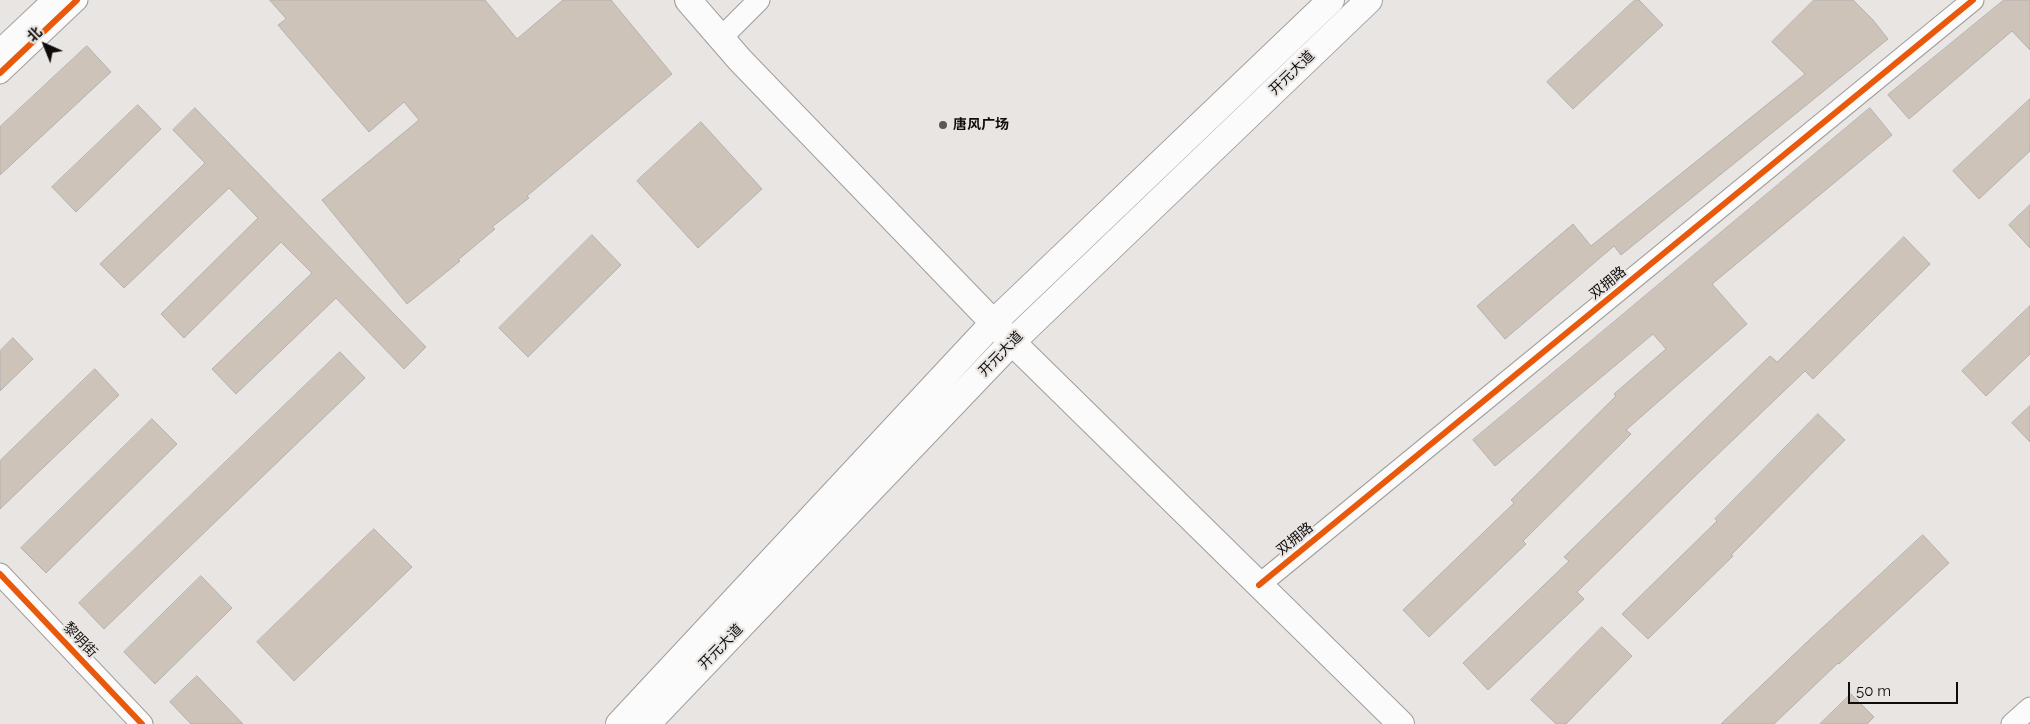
<!DOCTYPE html>
<html>
<head>
<meta charset="utf-8">
<style>
  body { margin:0 }
  #map { position:relative; width:2030px; height:724px; overflow:hidden; background:#e8e5e3; font-family:Raleway,"Noto Sans SC",sans-serif }
  canvas { display:block }
  .north { position:absolute; left:20px; top:20px; width:50px; height:50px; -webkit-text-stroke:4px #e9e5e2; paint-order:stroke; rotate:316deg; font-size:14px; font-weight:700; line-height:20px; text-align:center; color:#0e0d0c }
  .north::after { content:''; display:block; margin:auto; width:18px; height:22px; background:#0e0d0c; clip-path:polygon(50% 0,100% 100%,50% 72%,0 100%) }
  .scale { position:absolute; left:1848px; top:682px; width:110px; height:22px; box-sizing:border-box; border:2px solid #0e0d0c; border-top:0; padding-left:6px; font-size:15px; line-height:18px; white-space:nowrap; color:#0e0d0c; -webkit-text-stroke:4px #e9e5e2; paint-order:stroke }
</style>
</head>
<body>
<div id="map">
<canvas width="2030" height="724"></canvas>
<div class="north">北</div>
<div class="scale">50 m</div>
</div>
<script>
const ctx = document.querySelector('canvas').getContext('2d');
ctx.lineJoin = 'round';
function fill(path, color) { ctx.fillStyle = color; ctx.fill(path, 'evenodd'); }
function stroke(path, color, width, dash) { ctx.strokeStyle = color; ctx.lineWidth = width; ctx.lineCap = dash ? 'butt' : 'round'; ctx.setLineDash(dash || []); ctx.stroke(path); }
function drawText(font, color, halo, rows, align = 'center') {
  ctx.font = font + ' Raleway,"Noto Sans SC",sans-serif'; ctx.lineWidth = 4.5; ctx.setLineDash([]); ctx.textBaseline = 'middle'; ctx.strokeStyle = halo; ctx.fillStyle = color; for (const [text, x, y, turn = 0] of rows) {
    ctx.save(); ctx.translate(x, y); ctx.rotate((+turn || 0) * Math.PI / 180); ctx.textAlign = isNaN(turn) ? turn : align; if (halo) ctx.strokeText(text, 0, 0); ctx.fillText(text, 0, 0); ctx.restore();
  }
}
const building = new Path2D(`
  M 270,0 L 485,0 L 517,39 L 563,0 L 611,0 L 672,74 L 527,196 L 529,198 L 492,227 L 495,229 L 458,260 L 460,261 L 407,304 L 322,200 L 419,120 L 404,102 L 369,132 L 278,25 L 286,19 Z
  M 1635,0 L 1639,0 L 1663,25 L 1573,109 L 1547,82 Z
  M 1814,0 L 1853,0 L 1873,20 L 1888,39 L 1621,255 L 1614,246 L 1505,339 L 1477,306 L 1573,224 L 1591,246 L 1805,74 L 1772,42 Z
  M 2004,0 L 2030,0 L 2030,50 L 2012,31 L 1909,119 L 1888,95 Z
  M 87,46 L 111,72 L 0,175 L 0,127 Z
  M 2030,99 L 2030,151 L 1979,199 L 1953,171 Z
  M 138,105 L 161,129 L 76,212 L 52,187 Z
  M 195,108 L 426,347 L 404,369 L 336,298 L 236,394 L 212,369 L 312,273 L 281,242 L 184,338 L 161,314 L 258,218 L 229,188 L 124,288 L 100,264 L 205,163 L 173,130 Z
  M 1870,108 L 1892,135 L 1712,284 L 1747,324 L 1626,430 L 1631,434 L 1523,541 L 1526,544 L 1429,637 L 1403,610 L 1514,503 L 1511,500 L 1616,396 L 1614,394 L 1666,349 L 1653,334 L 1495,466 L 1473,440 Z
  M 701,122 L 762,189 L 698,248 L 637,181 Z
  M 2030,205 L 2030,248 L 2009,225 Z
  M 592,235 L 621,265 L 528,357 L 499,328 Z
  M 1904,237 L 1930,264 L 1813,379 L 1805,371 L 1691,480 L 1577,592 L 1584,599 L 1488,690 L 1463,663 L 1569,561 L 1564,557 L 1770,356 L 1777,362 Z
  M 2030,306 L 2030,354 L 1986,396 L 1962,371 Z
  M 13,338 L 33,359 L 0,391 L 0,351 Z
  M 340,352 L 365,378 L 104,629 L 79,603 Z
  M 95,369 L 119,395 L 0,509 L 0,461 Z
  M 2030,406 L 2030,442 L 2012,423 Z
  M 1818,414 L 1845,440 L 1731,555 L 1733,556 L 1648,639 L 1622,614 L 1717,521 L 1715,519 Z
  M 152,419 L 177,444 L 46,573 L 21,548 Z
  M 374,529 L 412,567 L 294,681 L 257,642 Z
  M 1923,535 L 1949,563 L 1839,664 L 1838,663 L 1774,724 L 1721,724 L 1807,642 Z
  M 201,576 L 232,608 L 155,684 L 124,652 Z
  M 1602,627 L 1632,656 L 1566,724 L 1556,724 L 1531,700 Z
  M 197,676 L 243,724 L 191,724 L 170,702 Z
  M 1851,694 L 1874,717 L 1867,724 L 1820,724 Z`);
const minor = new Path2D(`
  M 721,38 L 759,0
  M 0,50 L 53,0
  M 0,73 L 77,0
  M 0,574 L 142,724
  M 1259,585 L 1973,0
  M 2012,724 L 2030,708`);
const major = new Path2D(`
  M 688,0 L 740,60 L 1012,342 L 1401,724
  M 619,724 L 994,322 L 1331,0
  M 647,724 L 1012,342 L 1369,0`);
const cycleway = new Path2D(`
  M 0,73 L 77,0
  M 0,574 L 142,724
  M 1259,585 L 1973,0`);
const markers = [
  [943,125,5,"#5a5957"]
];
const streetNames = [
  ["开元大道",1292,73,-44],
  ["双拥路",1608,283,-39],
  ["开元大道",1001,354,-46],
  ["双拥路",1295,539,-39],
  ["黎明街",80,640,46],
  ["开元大道",721,647,-46]
];
const poiNames = [
  ["唐风广场",953,125]
];
fill(building, '#cec3b8');
stroke(building, '#b3b1af', 1);
stroke(minor, '#a09e9d', 23);
stroke(major, '#a09e9d', 28);
stroke(minor, '#fcfbfb', 21);
stroke(major, '#fcfbfb', 26);
stroke(cycleway, '#e8590c', 6);
for (const [x, y, r, color] of markers) { const dot = new Path2D(); dot.arc(x, y, r, 0, 2 * Math.PI); ctx.fillStyle = color; ctx.fill(dot); stroke(dot, '#e9e5e2', 2); }
drawText('14px', '#0e0d0c', '#e9e5e2', streetNames);
drawText('bold 14px', '#0e0d0c', '#e9e5e2', poiNames, 'left');
</script>
</body>
</html>
